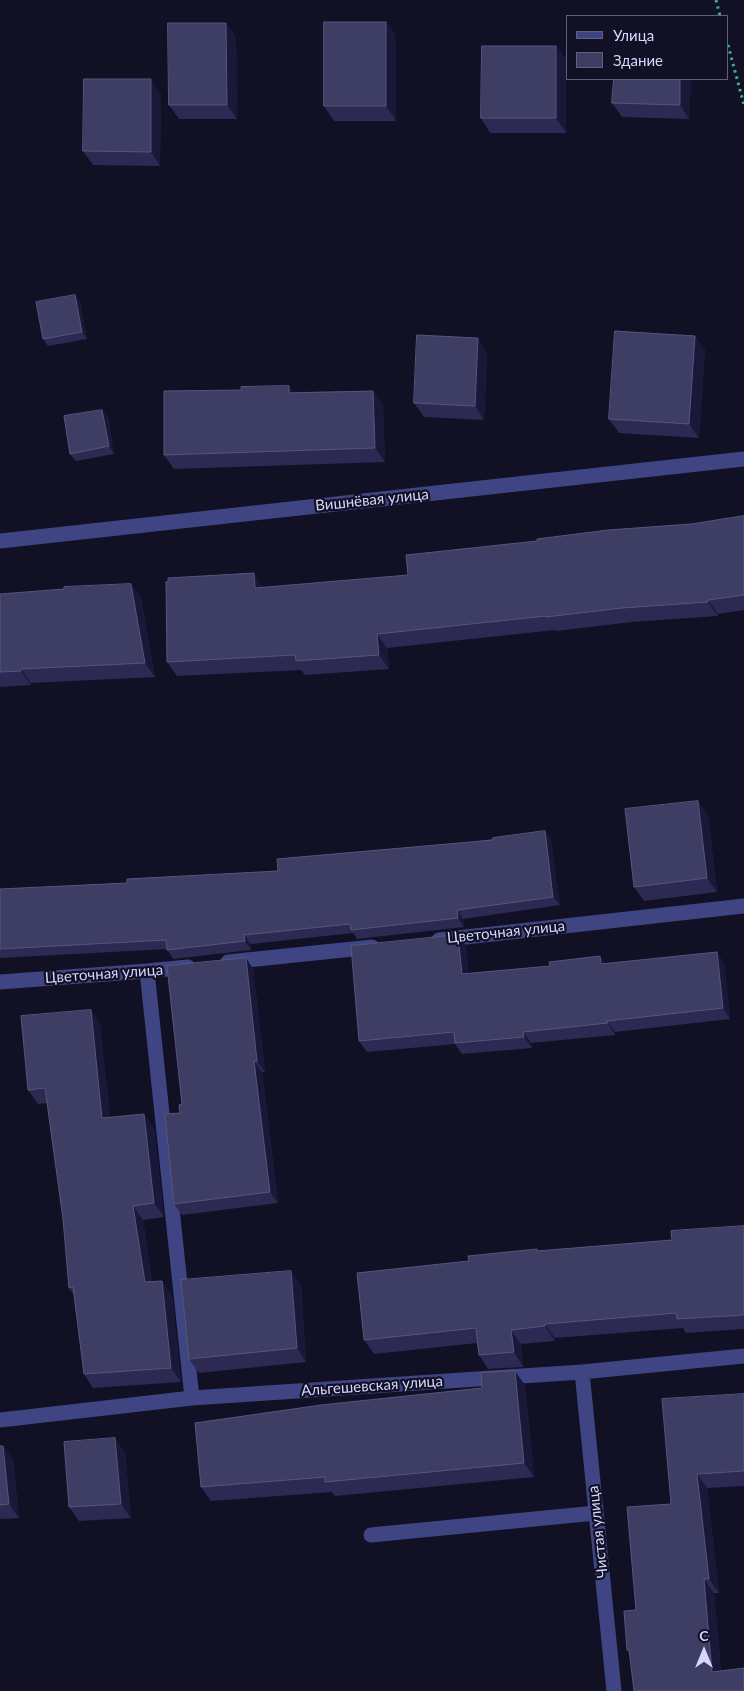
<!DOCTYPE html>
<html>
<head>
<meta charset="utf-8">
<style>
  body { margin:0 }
  #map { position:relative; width:744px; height:1691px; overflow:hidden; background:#111025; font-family:Lato,sans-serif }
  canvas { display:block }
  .legend { position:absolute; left:566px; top:15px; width:162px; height:65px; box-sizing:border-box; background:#111025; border:1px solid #60607b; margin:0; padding:6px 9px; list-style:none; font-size:15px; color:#d6d7fd }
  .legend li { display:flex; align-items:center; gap:10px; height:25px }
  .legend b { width:25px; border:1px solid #60607b }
  .north { position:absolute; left:679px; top:1626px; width:50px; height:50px; -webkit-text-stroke:4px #111025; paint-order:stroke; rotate:0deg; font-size:14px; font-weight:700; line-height:20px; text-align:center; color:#d6d7fd }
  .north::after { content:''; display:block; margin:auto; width:18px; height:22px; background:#d6d7fd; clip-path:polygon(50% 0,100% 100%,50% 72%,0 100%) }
</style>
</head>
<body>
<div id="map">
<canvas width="744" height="1691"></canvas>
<ul class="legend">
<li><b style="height:6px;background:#3e4582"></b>Улица</li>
<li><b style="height:14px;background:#3e3d64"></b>Здание</li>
</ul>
<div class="north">С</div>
</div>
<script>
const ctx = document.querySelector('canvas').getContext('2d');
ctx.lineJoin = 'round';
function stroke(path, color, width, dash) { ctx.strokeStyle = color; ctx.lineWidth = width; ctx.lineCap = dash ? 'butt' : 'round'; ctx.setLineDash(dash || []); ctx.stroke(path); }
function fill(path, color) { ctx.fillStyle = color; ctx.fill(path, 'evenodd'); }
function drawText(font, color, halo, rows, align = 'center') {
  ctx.font = font + ' Lato,sans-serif'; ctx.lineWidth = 4.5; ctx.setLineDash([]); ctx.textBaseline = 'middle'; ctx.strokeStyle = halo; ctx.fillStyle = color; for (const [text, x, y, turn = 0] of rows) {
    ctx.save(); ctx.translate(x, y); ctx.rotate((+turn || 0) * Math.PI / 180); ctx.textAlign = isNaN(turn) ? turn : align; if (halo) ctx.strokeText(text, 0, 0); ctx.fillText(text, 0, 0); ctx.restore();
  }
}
const path = new Path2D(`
  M 716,0 L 720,16
  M 728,45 L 744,105`);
const minor = new Path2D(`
  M 0,541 L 744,459
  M 439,940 L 744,906
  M 228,962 L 372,947
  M 147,971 L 192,1398
  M 0,982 L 147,971 L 188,967
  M 582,1372 L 614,1691
  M 0,1420 L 192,1398 L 582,1372 L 744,1356
  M 371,1535 L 596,1513`);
const wall = new Path2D(`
  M 386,22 L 396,36 L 396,121 L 334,121 L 324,106 Z
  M 226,23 L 236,37 L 237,119 L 179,119 L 169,105 Z
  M 556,46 L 566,60 L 566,133 L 490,133 L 481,118 Z
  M 614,79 L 691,79 L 689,119 L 622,117 L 612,103 Z
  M 161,93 L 160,166 L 93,165 L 83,151 Z
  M 75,295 L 80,303 L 87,339 L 48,346 L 43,339 Z
  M 695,336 L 705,350 L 699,438 L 619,433 L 609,419 Z
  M 487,352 L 484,420 L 424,417 L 414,403 Z
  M 373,391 L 383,405 L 385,462 L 174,469 L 164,455 L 294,392 Z
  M 108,417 L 114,454 L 76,461 L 70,454 Z
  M 744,516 L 744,610 L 718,614 L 718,616 L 632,622 L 556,631 L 555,630 L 387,648 L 389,669 L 305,675 L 301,670 L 177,676 L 167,662 L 408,575 L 691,524 Z
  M 0,594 L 141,598 L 155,677 L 31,683 L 31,685 L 0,687 Z
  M 708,815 L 717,892 L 644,901 L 634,887 Z
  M 545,831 L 551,840 L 560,905 L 463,919 L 464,927 L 357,939 L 353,933 L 251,944 L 251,950 L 173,959 L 167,949 L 0,958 L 0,889 L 127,883 L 278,871 Z
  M 466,946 L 468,974 L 605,964 L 724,963 L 730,1019 L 615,1032 L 615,1035 L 531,1043 L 532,1048 L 462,1054 L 455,1044 L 367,1052 L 359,1041 Z
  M 246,958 L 253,969 L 265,1072 L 262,1072 L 278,1203 L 182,1215 L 174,1204 L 180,1113 L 182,1104 Z
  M 91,1010 L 100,1024 L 110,1117 L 154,1128 L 164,1217 L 143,1220 L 152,1282 L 172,1295 L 181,1382 L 93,1388 L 84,1374 L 74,1295 L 69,1288 L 63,1219 L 47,1103 L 38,1104 L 28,1090 Z
  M 744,1226 L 744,1329 L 686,1333 L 683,1328 L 555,1338 L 555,1341 L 521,1344 L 523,1367 L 488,1369 L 479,1355 L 477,1343 L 374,1354 L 364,1340 L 469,1261 L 539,1251 L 672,1240 Z
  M 301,1285 L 306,1362 L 199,1373 L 189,1359 Z
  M 525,1385 L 534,1477 L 335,1496 L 332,1492 L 211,1501 L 201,1487 Z
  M 744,1394 L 744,1486 L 707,1488 L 719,1593 L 714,1593 L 721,1671 L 744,1691 L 630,1653 L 627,1650 L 636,1610 L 671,1504 Z
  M 0,1446 L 3,1446 L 13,1460 L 19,1518 L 0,1519 Z
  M 125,1452 L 131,1518 L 79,1521 L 69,1507 Z`);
const shadedWall = new Path2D(`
  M 386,22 L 396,36 L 396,121 L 386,106 Z
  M 226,23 L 236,37 L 237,119 L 227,105 Z
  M 556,46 L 566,60 L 566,133 L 556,118 Z
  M 151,79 L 161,93 L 160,166 L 151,152 Z
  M 680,79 L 691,79 L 689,119 L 680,105 Z
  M 75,295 L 80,303 L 87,339 L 82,332 Z
  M 695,336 L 705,350 L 699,438 L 689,424 Z
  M 478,338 L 487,352 L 484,420 L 475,406 Z
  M 289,386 L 299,400 L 289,393 Z
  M 373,391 L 383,405 L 385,462 L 375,448 Z
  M 102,410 L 108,417 L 114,454 L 109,446 Z
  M 254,573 L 264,588 L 255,588 Z
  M 131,584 L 141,598 L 155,677 L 145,663 Z
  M 708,600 L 718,614 L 718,616 L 708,602 Z
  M 377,634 L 387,648 L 389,669 L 379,655 Z
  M 21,669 L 31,683 L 31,685 L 21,671 Z
  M 698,801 L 708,815 L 717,892 L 707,878 Z
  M 545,831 L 551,840 L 560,905 L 553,897 Z
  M 457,910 L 463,919 L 464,927 L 458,918 Z
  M 244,935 L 251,944 L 251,950 L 245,941 Z
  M 458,935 L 466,946 L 469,985 L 462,974 Z
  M 717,952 L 724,963 L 730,1019 L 723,1008 Z
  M 600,956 L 608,967 L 601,964 Z
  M 246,958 L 253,969 L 265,1072 L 257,1061 Z
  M 91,1010 L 100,1024 L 112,1132 L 102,1118 Z
  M 607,1021 L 615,1032 L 615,1035 L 608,1023 Z
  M 523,1032 L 531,1043 L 532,1048 L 524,1037 Z
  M 254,1061 L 262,1072 L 278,1203 L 270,1192 Z
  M 144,1114 L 154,1128 L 164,1217 L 154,1203 Z
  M 133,1206 L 143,1220 L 155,1296 L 145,1282 Z
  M 291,1271 L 301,1285 L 306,1362 L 297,1348 Z
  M 162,1281 L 172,1295 L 181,1382 L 171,1368 Z
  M 545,1324 L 555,1338 L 555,1341 L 545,1326 Z
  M 511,1330 L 521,1344 L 523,1367 L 514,1352 Z
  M 515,1371 L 525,1385 L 534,1477 L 524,1463 Z
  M 115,1438 L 125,1452 L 131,1518 L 121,1504 Z
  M 3,1446 L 13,1460 L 19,1518 L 9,1504 Z
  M 697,1474 L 707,1488 L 719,1593 L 709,1579 Z
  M 704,1579 L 714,1593 L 722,1686 L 712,1672 Z`);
const building = new Path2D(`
  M 324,22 L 386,22 L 386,106 L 324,106 Z
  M 168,23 L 226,23 L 227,105 L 169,105 Z
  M 482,46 L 556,46 L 556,118 L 481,118 Z
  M 84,79 L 151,79 L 151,152 L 83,151 Z
  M 614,79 L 680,79 L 680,105 L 612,103 Z
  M 75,295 L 82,332 L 43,339 L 36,302 Z
  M 615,331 L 695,336 L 689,424 L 609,419 Z
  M 417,335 L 478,338 L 475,406 L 414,403 Z
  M 289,386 L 289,393 L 373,391 L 375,448 L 164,455 L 164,391 L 241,390 L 241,387 Z
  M 102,410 L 109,446 L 70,454 L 64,416 Z
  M 744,516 L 744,595 L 708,600 L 708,602 L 622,608 L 546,617 L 546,616 L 377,634 L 379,655 L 296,661 L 295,655 L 167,662 L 166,582 L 168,582 L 168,578 L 254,573 L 255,588 L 408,575 L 406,555 L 537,541 L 537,539 L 608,530 L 691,524 Z
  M 131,584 L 145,663 L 21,669 L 21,671 L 0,672 L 0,594 L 64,589 L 64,587 Z
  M 698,801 L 707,878 L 634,887 L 625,809 Z
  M 545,831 L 553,897 L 457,910 L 458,918 L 351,930 L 350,924 L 244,935 L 245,941 L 167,950 L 166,940 L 0,949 L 0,889 L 127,883 L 127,879 L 278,871 L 277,859 L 493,840 L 493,838 Z
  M 458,935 L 462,974 L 550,966 L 549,962 L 600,956 L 601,964 L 717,952 L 723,1008 L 607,1021 L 608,1023 L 523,1032 L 524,1037 L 455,1043 L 454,1032 L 359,1041 L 351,946 Z
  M 246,958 L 257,1061 L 254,1061 L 270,1192 L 174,1204 L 165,1114 L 180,1113 L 179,1105 L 182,1104 L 167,966 Z
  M 91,1010 L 102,1118 L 144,1114 L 154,1203 L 133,1206 L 145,1282 L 162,1281 L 171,1368 L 84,1374 L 73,1287 L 69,1288 L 63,1219 L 45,1088 L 28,1090 L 21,1016 Z
  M 744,1226 L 744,1315 L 677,1319 L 676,1313 L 545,1324 L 545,1326 L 511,1330 L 514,1352 L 479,1355 L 476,1328 L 364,1340 L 357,1273 L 469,1261 L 468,1256 L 537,1249 L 537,1251 L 672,1240 L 671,1231 Z
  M 291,1271 L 297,1348 L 189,1359 L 181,1280 Z
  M 515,1371 L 524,1463 L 325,1482 L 325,1477 L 201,1487 L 195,1423 L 321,1405 L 482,1388 L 481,1373 Z
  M 744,1394 L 744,1471 L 697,1474 L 709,1579 L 704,1579 L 712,1672 L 744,1668 L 744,1691 L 634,1691 L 629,1650 L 627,1650 L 624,1611 L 636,1610 L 627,1507 L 671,1504 L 662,1399 Z
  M 115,1438 L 121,1504 L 69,1507 L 64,1442 Z
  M 0,1446 L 3,1446 L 9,1504 L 0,1505 Z`);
const streetNames = [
  ["Вишнёвая улица",372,500,-6],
  ["Цветочная улица",506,932,-6],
  ["Цветочная улица",104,974,-4],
  ["Альгешевская улица",372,1386,-4],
  ["Чистая улица",598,1532,-96]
];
stroke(path, '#35b298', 3, [2.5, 4]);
stroke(minor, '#3e4582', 15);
fill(wall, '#2c2a52');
fill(shadedWall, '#191838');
fill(building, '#3e3d64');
stroke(building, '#56557c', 1);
drawText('15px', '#d6d7fd', '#111025', streetNames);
</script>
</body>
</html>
